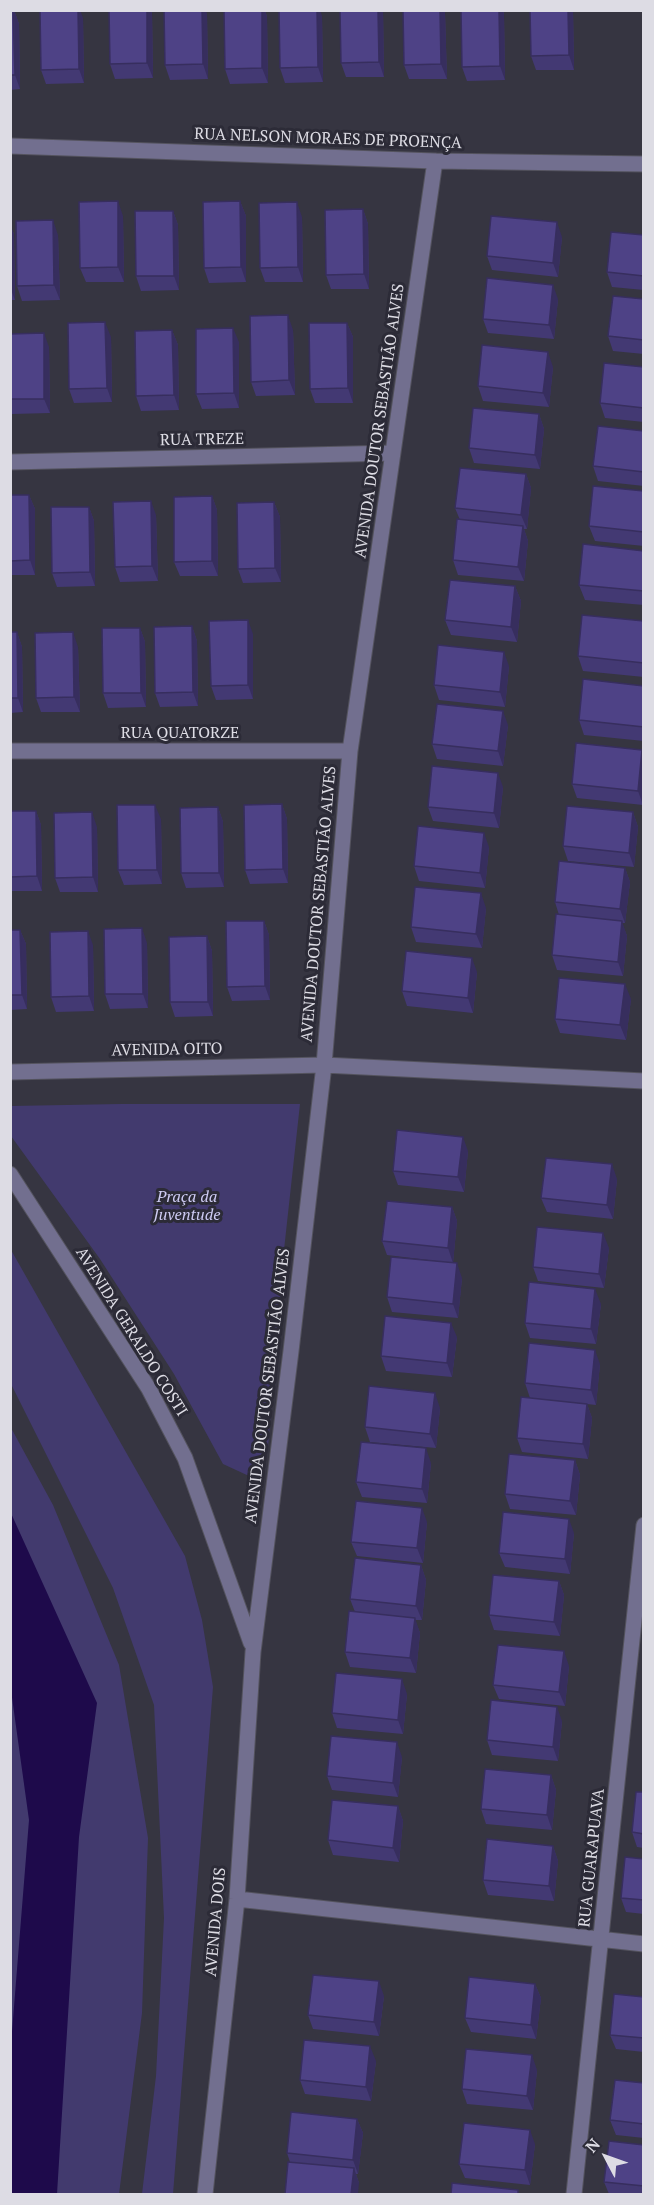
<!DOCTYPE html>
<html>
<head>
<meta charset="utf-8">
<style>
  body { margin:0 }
  #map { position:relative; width:654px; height:2205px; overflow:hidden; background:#363541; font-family:"PT Serif",serif }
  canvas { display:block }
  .frame { position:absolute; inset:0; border:12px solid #dddce4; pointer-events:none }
  .north { position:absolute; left:576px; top:2127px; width:60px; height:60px; -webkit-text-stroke:4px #2c2b37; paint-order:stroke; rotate:311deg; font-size:16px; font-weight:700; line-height:24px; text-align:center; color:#dddce4 }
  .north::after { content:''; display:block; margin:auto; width:21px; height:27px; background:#dddce4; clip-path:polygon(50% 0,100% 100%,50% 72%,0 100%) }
</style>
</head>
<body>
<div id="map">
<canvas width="654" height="2205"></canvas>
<div class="frame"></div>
<div class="north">N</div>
</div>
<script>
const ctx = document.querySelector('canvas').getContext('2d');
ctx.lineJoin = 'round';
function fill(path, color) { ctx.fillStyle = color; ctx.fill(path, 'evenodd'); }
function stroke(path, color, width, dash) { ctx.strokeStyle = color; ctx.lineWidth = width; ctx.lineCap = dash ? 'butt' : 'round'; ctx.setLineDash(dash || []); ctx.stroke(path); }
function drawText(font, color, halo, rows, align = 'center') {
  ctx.font = font + ' "PT Serif",serif'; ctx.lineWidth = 6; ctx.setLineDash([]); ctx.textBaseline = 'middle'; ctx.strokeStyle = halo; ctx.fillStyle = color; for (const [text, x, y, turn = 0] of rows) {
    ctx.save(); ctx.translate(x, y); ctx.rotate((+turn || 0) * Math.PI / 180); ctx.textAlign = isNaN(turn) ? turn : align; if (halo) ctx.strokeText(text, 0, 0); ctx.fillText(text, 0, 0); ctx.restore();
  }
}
const green = new Path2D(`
  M 121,1104 L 300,1104 L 284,1250 L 268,1447 L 249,1476 L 223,1464 L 174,1374 L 100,1259 L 11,1136 L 11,1106 Z
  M 11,1250 L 185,1556 L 202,1620 L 213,1687 L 173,2194 L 142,2194 L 156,2076 L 164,1918 L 154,1705 L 113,1588 L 11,1384 Z
  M 10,1426 L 53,1505 L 119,1665 L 148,1838 L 142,2013 L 119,2194 L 11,2194 Z`);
const water = new Path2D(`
  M 10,1511 L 97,1703 L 79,1837 L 57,2194 L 11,2194 L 11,2044 L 29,1820 L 10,1683 Z`);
const minor = new Path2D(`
  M 10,146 L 435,161 L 644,164
  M 10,462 L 393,453
  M 10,751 L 350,751
  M 10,1072 L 324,1065 L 644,1081
  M 10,1174 L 149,1389 L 185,1458 L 251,1643
  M 237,1899 L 644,1944
  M 205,2194 L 237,1899 L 253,1652 L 291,1351 L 324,1065 L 350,751 L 435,161
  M 574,2194 L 644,1525`);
const wall = new Path2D(`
  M 10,10 L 14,10 L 19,24 L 20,89 L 10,90 Z
  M 109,10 L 151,10 L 152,13 L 153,78 L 115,79 L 110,64 Z
  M 224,10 L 265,10 L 267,17 L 268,83 L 230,84 L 225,69 Z
  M 340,10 L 383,10 L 384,77 L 346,77 L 341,63 Z
  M 403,10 L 444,10 L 445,13 L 447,79 L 409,79 L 404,65 Z
  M 461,10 L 503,10 L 504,15 L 505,80 L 467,81 L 462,67 Z
  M 530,10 L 573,10 L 574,70 L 536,70 L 531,56 Z
  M 207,14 L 208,79 L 170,80 L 165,65 Z
  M 322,16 L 323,82 L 285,83 L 280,68 Z
  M 83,18 L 84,83 L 46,84 L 41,70 Z
  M 240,201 L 246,216 L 246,282 L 209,283 L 204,268 Z
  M 363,209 L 368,224 L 369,289 L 331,289 L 326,275 Z
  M 173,211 L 178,225 L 179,290 L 141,291 L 136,276 Z
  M 123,216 L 124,282 L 86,282 L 80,268 Z
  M 302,217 L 303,282 L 265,282 L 260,268 Z
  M 10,225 L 14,234 L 15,300 L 10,300 Z
  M 58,235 L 60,300 L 22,301 L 17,286 Z
  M 644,235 L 644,290 L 612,287 L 607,272 Z
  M 562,237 L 558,277 L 492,270 L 487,256 Z
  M 558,299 L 554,339 L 488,333 L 483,319 Z
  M 644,299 L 644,354 L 613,351 L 608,336 Z
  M 347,323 L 353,337 L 353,403 L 315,403 L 310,389 Z
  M 172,330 L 178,345 L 179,410 L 141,411 L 136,396 Z
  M 293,330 L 295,395 L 256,396 L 251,382 Z
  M 10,334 L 49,347 L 50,413 L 12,414 L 10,410 Z
  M 111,337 L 112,402 L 74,403 L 69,389 Z
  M 239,342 L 239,408 L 202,409 L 196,394 Z
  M 553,367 L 549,407 L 483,401 L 478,386 Z
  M 644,367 L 644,422 L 605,418 L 600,403 Z
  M 539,414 L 544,429 L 540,469 L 474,463 L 469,448 Z
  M 644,431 L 644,486 L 598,481 L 593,466 Z
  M 526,474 L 531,488 L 527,529 L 524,529 L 528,541 L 524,581 L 458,575 L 453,560 L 460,520 L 455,508 Z
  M 644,491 L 644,546 L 595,541 L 589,526 Z
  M 10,495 L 29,495 L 35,509 L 35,575 L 10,575 Z
  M 212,496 L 217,510 L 218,576 L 180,576 L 174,562 Z
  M 274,502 L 280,517 L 281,582 L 243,583 L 238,569 Z
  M 89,507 L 94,521 L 95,586 L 57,587 L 52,573 Z
  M 156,515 L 158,581 L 120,582 L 115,567 Z
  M 644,551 L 644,605 L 585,600 L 579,585 Z
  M 515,586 L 521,601 L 517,642 L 451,635 L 445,620 Z
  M 644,621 L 644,677 L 583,671 L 578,656 Z
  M 192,626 L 197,641 L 198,706 L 160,707 L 155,693 Z
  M 140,628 L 145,642 L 146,707 L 108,708 L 103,693 Z
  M 10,632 L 17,632 L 22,647 L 23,712 L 10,713 Z
  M 253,634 L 253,699 L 216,700 L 211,686 Z
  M 78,647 L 80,712 L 41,712 L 36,698 Z
  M 509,666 L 505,707 L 439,700 L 434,685 Z
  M 644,686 L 644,741 L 584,735 L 579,720 Z
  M 508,725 L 503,766 L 437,759 L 432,744 Z
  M 644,754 L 643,805 L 577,798 L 572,784 Z
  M 503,787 L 499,828 L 433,821 L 428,807 Z
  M 282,804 L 287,819 L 288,883 L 250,884 L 245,870 Z
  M 218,807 L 223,822 L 224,887 L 186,888 L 181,873 Z
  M 10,811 L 36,811 L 41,825 L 42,891 L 10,891 Z
  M 633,812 L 638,827 L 634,867 L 568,861 L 563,846 Z
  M 161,819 L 162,884 L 124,885 L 118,870 Z
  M 97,827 L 98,892 L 60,892 L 55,878 Z
  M 489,847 L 485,888 L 419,881 L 414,866 Z
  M 625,868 L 630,882 L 625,923 L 622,923 L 627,936 L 623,976 L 557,970 L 552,955 L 559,915 L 555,902 Z
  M 486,908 L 482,948 L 416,942 L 411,927 Z
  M 264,921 L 269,935 L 270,1000 L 232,1001 L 227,987 Z
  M 10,930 L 20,930 L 26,944 L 27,1009 L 10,1010 Z
  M 207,936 L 212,951 L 213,1016 L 175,1017 L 170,1002 Z
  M 147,943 L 148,1008 L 110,1009 L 105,994 Z
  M 93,945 L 94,1011 L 56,1012 L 51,997 Z
  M 477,972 L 473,1013 L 407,1006 L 402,991 Z
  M 631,999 L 626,1040 L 560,1033 L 555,1019 Z
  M 468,1151 L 464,1192 L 398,1185 L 393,1171 Z
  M 617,1179 L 613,1219 L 547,1212 L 541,1198 Z
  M 452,1207 L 457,1221 L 453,1263 L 387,1255 L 382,1241 Z
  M 609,1248 L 604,1288 L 538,1281 L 533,1267 Z
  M 462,1278 L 458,1318 L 392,1312 L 387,1297 Z
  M 601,1304 L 596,1344 L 530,1338 L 525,1323 Z
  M 457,1337 L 452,1377 L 386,1371 L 381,1356 Z
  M 600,1364 L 596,1405 L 587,1404 L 592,1418 L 588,1459 L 522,1452 L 517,1438 L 530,1398 L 525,1383 Z
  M 440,1408 L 436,1448 L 370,1442 L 365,1427 Z
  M 575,1460 L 580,1475 L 576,1515 L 510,1509 L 505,1494 Z
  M 431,1463 L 427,1503 L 362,1497 L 356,1482 Z
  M 427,1522 L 423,1563 L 357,1556 L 351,1542 Z
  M 574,1533 L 570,1574 L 505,1567 L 499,1553 Z
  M 421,1565 L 426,1580 L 422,1620 L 415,1620 L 420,1633 L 416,1673 L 350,1667 L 345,1652 L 355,1612 L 350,1599 Z
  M 559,1581 L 564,1595 L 560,1636 L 494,1630 L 489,1615 Z
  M 569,1666 L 565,1706 L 499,1699 L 493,1685 Z
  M 407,1694 L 403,1734 L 337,1728 L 332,1713 Z
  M 562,1721 L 558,1761 L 492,1755 L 487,1740 Z
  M 402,1757 L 398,1797 L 332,1790 L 327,1776 Z
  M 551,1775 L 556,1790 L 552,1830 L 486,1824 L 481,1809 Z
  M 644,1792 L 644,1848 L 637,1847 L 632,1832 Z
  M 398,1806 L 403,1821 L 399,1862 L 333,1855 L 328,1840 Z
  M 553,1846 L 558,1861 L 554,1901 L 488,1895 L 483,1880 Z
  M 644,1859 L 644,1914 L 626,1912 L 621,1898 Z
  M 535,1984 L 541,1998 L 536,2039 L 471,2032 L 465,2018 Z
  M 384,1996 L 379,2036 L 313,2029 L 308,2015 Z
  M 644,1997 L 644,2052 L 616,2049 L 610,2035 Z
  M 376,2061 L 371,2101 L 305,2094 L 300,2080 Z
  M 537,2070 L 533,2110 L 467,2104 L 462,2089 Z
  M 644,2083 L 644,2138 L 616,2135 L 610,2120 Z
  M 357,2119 L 363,2133 L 358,2174 L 356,2174 L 359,2183 L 290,2162 L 287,2153 Z
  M 535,2144 L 530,2185 L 465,2178 L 459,2164 Z
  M 644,2145 L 644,2194 L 609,2194 L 604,2182 Z`);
const shadedWall = new Path2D(`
  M 14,10 L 19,24 L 20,89 L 15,75 Z
  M 78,10 L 80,10 L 83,18 L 84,83 L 79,69 Z
  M 147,10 L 151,10 L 152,13 L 153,78 L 147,63 Z
  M 202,10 L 206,10 L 207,14 L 208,79 L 203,64 Z
  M 262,10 L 265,10 L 267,17 L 268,83 L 262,68 Z
  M 317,10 L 320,10 L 322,16 L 323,82 L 318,67 Z
  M 378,10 L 383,10 L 384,77 L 379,62 Z
  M 440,10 L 444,10 L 445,13 L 447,79 L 441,64 Z
  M 499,10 L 503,10 L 504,15 L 505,80 L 500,66 Z
  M 568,10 L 573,10 L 574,70 L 569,55 Z
  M 118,201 L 123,216 L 124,282 L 118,267 Z
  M 240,201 L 246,216 L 246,282 L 241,267 Z
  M 297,202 L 302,217 L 303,282 L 298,267 Z
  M 363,209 L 368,224 L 369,289 L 364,274 Z
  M 173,211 L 178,225 L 179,290 L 174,276 Z
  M 53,220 L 58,235 L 60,300 L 54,285 Z
  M 557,222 L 562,237 L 558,277 L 553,263 Z
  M 10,225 L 14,234 L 15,300 L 10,287 Z
  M 553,285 L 558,299 L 554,339 L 549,325 Z
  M 288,315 L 293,330 L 295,395 L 289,380 Z
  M 105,322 L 111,337 L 112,402 L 107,388 Z
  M 347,323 L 353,337 L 353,403 L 348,388 Z
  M 233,328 L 239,342 L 239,408 L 234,393 Z
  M 172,330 L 178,345 L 179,410 L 174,395 Z
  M 44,333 L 49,347 L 50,413 L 44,399 Z
  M 548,352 L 553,367 L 549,407 L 543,393 Z
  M 539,414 L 544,429 L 540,469 L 535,455 Z
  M 526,474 L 531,488 L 527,529 L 521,515 Z
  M 29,495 L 35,509 L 35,575 L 30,560 Z
  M 212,496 L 217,510 L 218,576 L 212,561 Z
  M 151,501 L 156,515 L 158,581 L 152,566 Z
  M 274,502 L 280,517 L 281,582 L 275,568 Z
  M 89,507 L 94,521 L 95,586 L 90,572 Z
  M 523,526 L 528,541 L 524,581 L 518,567 Z
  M 515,586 L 521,601 L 517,642 L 511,627 Z
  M 248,620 L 253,634 L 253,699 L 248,685 Z
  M 192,626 L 197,641 L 198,706 L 193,692 Z
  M 140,628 L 145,642 L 146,707 L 141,693 Z
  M 17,632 L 22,647 L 23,712 L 18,698 Z
  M 73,632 L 78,647 L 80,712 L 74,697 Z
  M 504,652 L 509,666 L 505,707 L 500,692 Z
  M 503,711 L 508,725 L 503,766 L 498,751 Z
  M 642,750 L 644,754 L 643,805 L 638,791 Z
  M 498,773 L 503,787 L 499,828 L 494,813 Z
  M 282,804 L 287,819 L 288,883 L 283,869 Z
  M 155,805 L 161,819 L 162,884 L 157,870 Z
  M 218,807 L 223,822 L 224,887 L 219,873 Z
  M 36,811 L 41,825 L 42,891 L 37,876 Z
  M 92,812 L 97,827 L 98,892 L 93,877 Z
  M 633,812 L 638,827 L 634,867 L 629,853 Z
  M 484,833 L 489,847 L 485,888 L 480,873 Z
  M 625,868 L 630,882 L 625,923 L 620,909 Z
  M 481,893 L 486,908 L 482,948 L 476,934 Z
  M 264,921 L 269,935 L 270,1000 L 265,986 Z
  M 622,921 L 627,936 L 623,976 L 618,962 Z
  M 142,928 L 147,943 L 148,1008 L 143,994 Z
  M 20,930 L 26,944 L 27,1009 L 22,995 Z
  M 88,931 L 93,945 L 94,1011 L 89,996 Z
  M 207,936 L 212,951 L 213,1016 L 208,1002 Z
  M 472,958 L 477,972 L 473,1013 L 468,998 Z
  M 625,984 L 631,999 L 626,1040 L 620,1025 Z
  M 463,1137 L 468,1151 L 464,1192 L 458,1177 Z
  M 612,1164 L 617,1179 L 613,1219 L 607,1205 Z
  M 452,1207 L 457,1221 L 453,1263 L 448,1248 Z
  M 603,1233 L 609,1248 L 604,1288 L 599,1274 Z
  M 457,1263 L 462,1278 L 458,1318 L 453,1304 Z
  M 595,1289 L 601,1304 L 596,1344 L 591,1329 Z
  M 451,1323 L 457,1337 L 452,1377 L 447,1363 Z
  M 595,1350 L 600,1364 L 596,1405 L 591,1390 Z
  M 435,1393 L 440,1408 L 436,1448 L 430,1434 Z
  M 587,1404 L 592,1418 L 588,1459 L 583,1444 Z
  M 426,1448 L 431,1463 L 427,1503 L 422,1489 Z
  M 575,1460 L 580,1475 L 576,1515 L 570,1501 Z
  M 422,1508 L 427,1522 L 423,1563 L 417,1548 Z
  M 569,1519 L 574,1533 L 570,1574 L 565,1559 Z
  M 421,1565 L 426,1580 L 422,1620 L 416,1606 Z
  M 559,1581 L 564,1595 L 560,1636 L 554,1622 Z
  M 415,1618 L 420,1633 L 416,1673 L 410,1658 Z
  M 564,1651 L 569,1666 L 565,1706 L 559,1692 Z
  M 402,1679 L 407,1694 L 403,1734 L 398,1720 Z
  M 557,1707 L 562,1721 L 558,1761 L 553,1747 Z
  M 397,1742 L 402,1757 L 398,1797 L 393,1783 Z
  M 551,1775 L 556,1790 L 552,1830 L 547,1815 Z
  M 398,1806 L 403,1821 L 399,1862 L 393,1848 Z
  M 553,1846 L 558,1861 L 554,1901 L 549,1886 Z
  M 379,1981 L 384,1996 L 379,2036 L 374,2022 Z
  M 535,1984 L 541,1998 L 536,2039 L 531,2025 Z
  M 370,2046 L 376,2061 L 371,2101 L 366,2087 Z
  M 532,2055 L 537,2070 L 533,2110 L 527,2096 Z
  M 357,2119 L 363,2133 L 358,2174 L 353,2160 Z
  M 530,2130 L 535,2144 L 530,2185 L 525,2170 Z
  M 354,2168 L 359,2183 L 358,2194 L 351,2194 Z`);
const building = new Path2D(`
  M 10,10 L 13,10 L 15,75 L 10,75 Z
  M 40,10 L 78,10 L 79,69 L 41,70 Z
  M 109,10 L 147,10 L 147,63 L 110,64 Z
  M 164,10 L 202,10 L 203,64 L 165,65 Z
  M 224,10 L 262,10 L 262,68 L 225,69 Z
  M 279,10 L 317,10 L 318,67 L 280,68 Z
  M 340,10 L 378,10 L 379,62 L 341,63 Z
  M 403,10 L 440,10 L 441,64 L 404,65 Z
  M 461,10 L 499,10 L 500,66 L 462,67 Z
  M 530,10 L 568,10 L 569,55 L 531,56 Z
  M 118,201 L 118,267 L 80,268 L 79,202 Z
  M 240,201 L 241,267 L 204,268 L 203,202 Z
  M 297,202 L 298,267 L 260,268 L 259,203 Z
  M 363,209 L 364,274 L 326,275 L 325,210 Z
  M 135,211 L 173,211 L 174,276 L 136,276 Z
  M 491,216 L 557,222 L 553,263 L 487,256 Z
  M 53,220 L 54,285 L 17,286 L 16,221 Z
  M 611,232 L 644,235 L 644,276 L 607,272 Z
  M 487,278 L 553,285 L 549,325 L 483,319 Z
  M 613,296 L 644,299 L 644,340 L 608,336 Z
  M 288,315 L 289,380 L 251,382 L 250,316 Z
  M 105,322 L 107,388 L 69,389 L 68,323 Z
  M 309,323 L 347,323 L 348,388 L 310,389 Z
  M 233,328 L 234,393 L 196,394 L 196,329 Z
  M 172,330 L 174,395 L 136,396 L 135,331 Z
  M 44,333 L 44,399 L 10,399 L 10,334 Z
  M 482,345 L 548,352 L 543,393 L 478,386 Z
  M 604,363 L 644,367 L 644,408 L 600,403 Z
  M 473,408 L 539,414 L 535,455 L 469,448 Z
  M 598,426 L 644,431 L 644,472 L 593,466 Z
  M 460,468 L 526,474 L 521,515 L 455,508 Z
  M 593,486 L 644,491 L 644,532 L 589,526 Z
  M 10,495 L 29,495 L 30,560 L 10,561 Z
  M 212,496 L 212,561 L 174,562 L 174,497 Z
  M 151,501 L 152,566 L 115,567 L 113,502 Z
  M 274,502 L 275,568 L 238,569 L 237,503 Z
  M 51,507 L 89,507 L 90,572 L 52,573 Z
  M 457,519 L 523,526 L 518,567 L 453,560 Z
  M 583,544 L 644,551 L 644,591 L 579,585 Z
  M 450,580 L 515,586 L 511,627 L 445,620 Z
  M 582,615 L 644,621 L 644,663 L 578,656 Z
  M 248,620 L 248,685 L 211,686 L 209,621 Z
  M 192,626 L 193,692 L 155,693 L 154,627 Z
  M 102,628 L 140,628 L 141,693 L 103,693 Z
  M 10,632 L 17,632 L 18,698 L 10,698 Z
  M 73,632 L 74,697 L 36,698 L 35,633 Z
  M 438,645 L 504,652 L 500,692 L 434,685 Z
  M 583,679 L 644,686 L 644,727 L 579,720 Z
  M 437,704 L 503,711 L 498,751 L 432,744 Z
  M 576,743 L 642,750 L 638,791 L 572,784 Z
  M 432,766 L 498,773 L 494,813 L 428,807 Z
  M 282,804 L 283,869 L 245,870 L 244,805 Z
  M 117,805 L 155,805 L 157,870 L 118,870 Z
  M 567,806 L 633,812 L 629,853 L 563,846 Z
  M 218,807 L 219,873 L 181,873 L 180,808 Z
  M 10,811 L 36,811 L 37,876 L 10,877 Z
  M 92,812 L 93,877 L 55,878 L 54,813 Z
  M 418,826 L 484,833 L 480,873 L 414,866 Z
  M 559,861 L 625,868 L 620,909 L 555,902 Z
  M 415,887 L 481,893 L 476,934 L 411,927 Z
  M 556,914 L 622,921 L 618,962 L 552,955 Z
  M 226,921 L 264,921 L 265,986 L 227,987 Z
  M 142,928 L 143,994 L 105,994 L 104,929 Z
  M 10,930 L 20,930 L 22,995 L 10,995 Z
  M 88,931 L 89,996 L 51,997 L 50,932 Z
  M 207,936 L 208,1002 L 170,1002 L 169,937 Z
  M 406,951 L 472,958 L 468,998 L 402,991 Z
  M 559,978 L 625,984 L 620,1025 L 555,1019 Z
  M 397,1130 L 463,1137 L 458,1177 L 393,1171 Z
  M 546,1158 L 612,1164 L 607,1205 L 541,1198 Z
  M 387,1201 L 452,1207 L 448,1248 L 382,1241 Z
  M 537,1227 L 603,1233 L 599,1274 L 533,1267 Z
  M 391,1257 L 457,1263 L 453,1304 L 387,1297 Z
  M 529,1282 L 595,1289 L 591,1329 L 525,1323 Z
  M 385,1316 L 451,1323 L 447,1363 L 381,1356 Z
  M 529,1343 L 595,1350 L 591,1390 L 525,1383 Z
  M 369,1386 L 435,1393 L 430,1434 L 365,1427 Z
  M 521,1397 L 587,1404 L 583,1444 L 517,1438 Z
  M 361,1442 L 426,1448 L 422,1489 L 356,1482 Z
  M 509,1454 L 575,1460 L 570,1501 L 505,1494 Z
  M 356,1501 L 422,1508 L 417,1548 L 351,1542 Z
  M 503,1512 L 569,1519 L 565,1559 L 499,1553 Z
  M 355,1558 L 421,1565 L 416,1606 L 350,1599 Z
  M 493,1575 L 559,1581 L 554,1622 L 489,1615 Z
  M 349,1611 L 415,1618 L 410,1658 L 345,1652 Z
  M 498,1645 L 564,1651 L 559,1692 L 493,1685 Z
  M 336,1673 L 402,1679 L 398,1720 L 332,1713 Z
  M 491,1700 L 557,1707 L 553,1747 L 487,1740 Z
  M 331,1736 L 397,1742 L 393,1783 L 327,1776 Z
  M 485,1769 L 551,1775 L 547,1815 L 481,1809 Z
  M 636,1792 L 644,1792 L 644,1834 L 632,1832 Z
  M 332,1800 L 398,1806 L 393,1848 L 328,1840 Z
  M 487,1839 L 553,1846 L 549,1886 L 483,1880 Z
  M 625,1857 L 644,1859 L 644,1900 L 621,1898 Z
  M 313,1975 L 379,1981 L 374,2022 L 308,2015 Z
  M 469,1977 L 535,1984 L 531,2025 L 465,2018 Z
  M 614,1994 L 644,1997 L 644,2038 L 610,2035 Z
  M 304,2040 L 370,2046 L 366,2087 L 300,2080 Z
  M 466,2049 L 532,2055 L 527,2096 L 462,2089 Z
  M 615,2080 L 644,2083 L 644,2124 L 610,2120 Z
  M 291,2112 L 357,2119 L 353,2160 L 287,2153 Z
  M 464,2123 L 530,2130 L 525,2170 L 459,2164 Z
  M 609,2141 L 644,2145 L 644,2186 L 604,2182 Z
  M 288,2162 L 354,2168 L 351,2194 L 285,2194 Z
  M 452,2183 L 518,2190 L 518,2194 L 451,2194 Z`);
const streetNames = [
  ["RUA NELSON MORAES DE PROENÇA",328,139,2],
  ["AVENIDA DOUTOR SEBASTIÃO ALVES",380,421,-82],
  ["RUA TREZE",202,440,-1],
  ["RUA QUATORZE",180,733],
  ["AVENIDA DOUTOR SEBASTIÃO ALVES",319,904,-85],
  ["AVENIDA OITO",167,1050,-1],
  ["AVENIDA GERALDO COSTI",131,1332,58],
  ["AVENIDA DOUTOR SEBASTIÃO ALVES",268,1386,-83],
  ["RUA GUARAPUAVA",592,1858,-84],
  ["AVENIDA DOIS",216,1922,-85]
];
const parkNames = [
  ["Praça da",187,1197],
  ["Juventude",187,1215]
];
fill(green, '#423a6e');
fill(water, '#1e0a4b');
stroke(minor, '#54535e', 17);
stroke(minor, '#726f8f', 15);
fill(wall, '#433973');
fill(shadedWall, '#372e5e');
fill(building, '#4e4286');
stroke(building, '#372e5e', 1.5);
drawText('16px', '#dddce4', '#2c2b37', streetNames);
drawText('italic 16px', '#cecbf3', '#2c2b37', parkNames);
</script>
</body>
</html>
